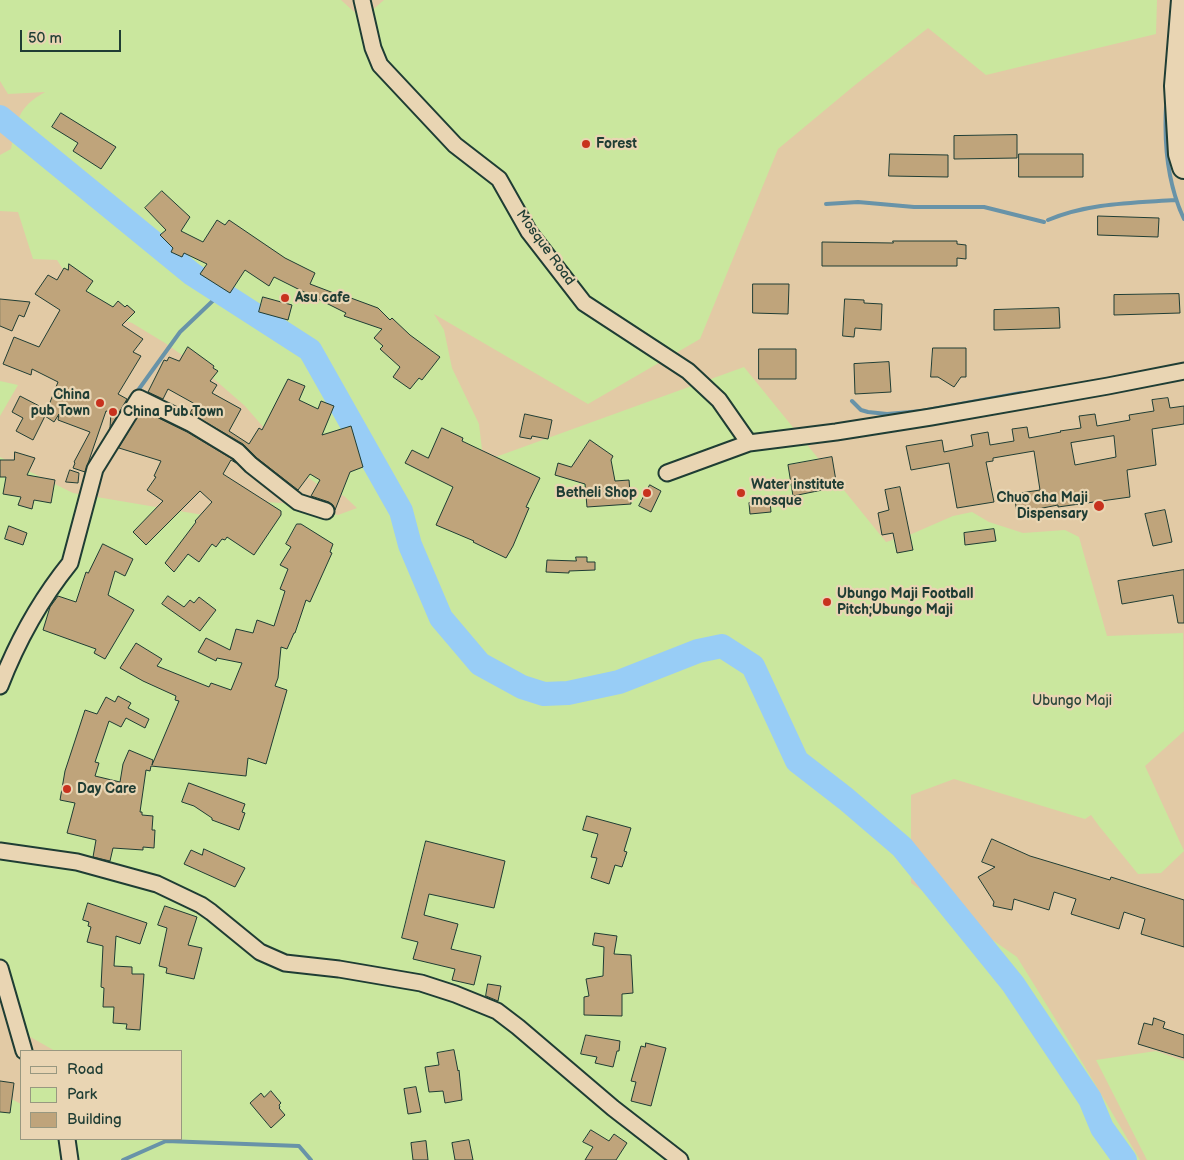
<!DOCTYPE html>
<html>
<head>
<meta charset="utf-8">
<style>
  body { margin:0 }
  #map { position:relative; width:1184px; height:1160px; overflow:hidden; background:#e2caa5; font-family:"Balsamiq Sans",sans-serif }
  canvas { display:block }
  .legend { position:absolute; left:20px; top:1050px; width:162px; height:90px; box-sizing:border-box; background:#e9d5b3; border:1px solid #989880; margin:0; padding:6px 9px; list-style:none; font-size:15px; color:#1f3d34 }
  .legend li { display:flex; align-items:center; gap:10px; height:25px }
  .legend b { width:25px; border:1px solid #989880 }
  .scale { position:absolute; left:20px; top:30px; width:101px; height:22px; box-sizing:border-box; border:2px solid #1f3d34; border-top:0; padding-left:6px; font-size:15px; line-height:18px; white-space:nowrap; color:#1f3d34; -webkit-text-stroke:4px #e9d5b3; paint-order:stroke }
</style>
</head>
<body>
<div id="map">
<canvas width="1184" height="1160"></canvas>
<ul class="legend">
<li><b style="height:6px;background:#e9d5b3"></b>Road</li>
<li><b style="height:14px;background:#cae79e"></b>Park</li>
<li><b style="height:14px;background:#bfa47b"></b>Building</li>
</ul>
<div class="scale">50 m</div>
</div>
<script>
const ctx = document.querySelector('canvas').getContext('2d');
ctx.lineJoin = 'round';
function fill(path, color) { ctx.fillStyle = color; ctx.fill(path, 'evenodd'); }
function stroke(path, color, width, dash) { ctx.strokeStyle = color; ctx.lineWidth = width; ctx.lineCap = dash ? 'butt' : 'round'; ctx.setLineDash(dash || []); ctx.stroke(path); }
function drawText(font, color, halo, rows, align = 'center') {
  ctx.font = font + ' "Balsamiq Sans",sans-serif'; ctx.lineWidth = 4.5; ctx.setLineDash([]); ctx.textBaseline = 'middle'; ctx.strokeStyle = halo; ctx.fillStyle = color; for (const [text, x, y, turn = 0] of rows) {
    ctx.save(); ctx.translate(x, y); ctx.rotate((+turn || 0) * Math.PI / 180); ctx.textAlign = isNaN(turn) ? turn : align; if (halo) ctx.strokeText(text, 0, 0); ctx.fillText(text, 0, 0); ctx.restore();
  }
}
const green = new Path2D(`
  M 0,0 L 341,0 L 362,19 L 384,0 L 1157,0 L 1156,34 L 986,75 L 928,28 L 855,85 L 778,149 L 700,339 L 588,404 L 434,314 L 444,330 L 452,368 L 479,424 L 483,458 L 479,463 L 744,367 L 886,542 L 907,536 L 953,516 L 972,512 L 989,522 L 1023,533 L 1065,530 L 1079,537 L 1107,636 L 1183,633 L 1184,731 L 1145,766 L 1184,851 L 1161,873 L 1138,874 L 1099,826 L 1091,815 L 1085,819 L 954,779 L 911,795 L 911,883 L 1017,957 L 1085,1067 L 1140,1160 L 77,1160 L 76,1139 L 181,1139 L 181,1051 L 55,1051 L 27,1035 L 0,965 L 0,457 L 73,493 L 221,518 L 266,502 L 296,504 L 338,515 L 357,508 L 344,496 L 321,487 L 305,475 L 245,406 L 206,372 L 165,343 L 132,323 L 99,311 L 71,282 L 57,260 L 33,259 L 18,212 L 0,211 L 0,155 L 11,149 C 17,120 17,108 45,92 L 8,94 L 0,81 Z
  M 0,381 L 18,385 L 0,416 Z
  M 1156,1051 L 1184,1061 L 1184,1160 L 1147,1160 L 1096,1060 Z
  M 0,1093 L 21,1104 L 21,1139 L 58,1139 L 60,1160 L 0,1160 Z`);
const stream = new Path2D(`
  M 1166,107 C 1164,145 1168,185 1184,219
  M 826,204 L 858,202 L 914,207 L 984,207 L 1044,222
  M 1048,220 C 1088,203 1131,203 1175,200
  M 139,389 L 180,332 L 221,293
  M 852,401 L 861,410 L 868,412 L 887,414 L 922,411 L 1021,393 L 1026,394
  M 123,1160 L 166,1141 L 299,1146 L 311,1160`);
const river = new Path2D(`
  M 0,117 L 192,274 L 310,350 L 401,511 L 410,545 L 441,618 L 480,664 L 522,687 L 544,694 L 568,693 L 619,682 L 698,651 L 722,646 L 753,666 L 797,761 L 846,799 L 902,847 L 1013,984 L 1090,1099 L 1102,1128 L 1125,1160`);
const building = new Path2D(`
  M 61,113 L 116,147 L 101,169 L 73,151 L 78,143 L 52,127 Z
  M 1017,135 L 1017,158 L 954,159 L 954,136 Z
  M 890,154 L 948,155 L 948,177 L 889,176 Z
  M 1019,154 L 1083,154 L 1083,177 L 1019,177 Z
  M 162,191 L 190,217 L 181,231 L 203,242 L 217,220 L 225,225 L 229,220 L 285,258 L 315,273 L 310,284 L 339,295 L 340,294 L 378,308 L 390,320 L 392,318 L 410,335 L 440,357 L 422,380 L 419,378 L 410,389 L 393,377 L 400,367 L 380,349 L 383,346 L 374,338 L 382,329 L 344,316 L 346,313 L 274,277 L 269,286 L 245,270 L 230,293 L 200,274 L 207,264 L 184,253 L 182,257 L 171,252 L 173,248 L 160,235 L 166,230 L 145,208 Z
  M 1098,216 L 1159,218 L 1158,237 L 1098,235 Z
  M 893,241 L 957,241 L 957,244 L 966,245 L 966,259 L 957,258 L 957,266 L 822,266 L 822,242 L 893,243 Z
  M 69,264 L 93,281 L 86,291 L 113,307 L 118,301 L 125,307 L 127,305 L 135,312 L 122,325 L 143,339 L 133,352 L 141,356 L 118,394 L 127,399 L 110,428 L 111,412 L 106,411 L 85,472 L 73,468 L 75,463 L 74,462 L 90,432 L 58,420 L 59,414 L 54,422 L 45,416 L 33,440 L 16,431 L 23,418 L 12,412 L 20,396 L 47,410 L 58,382 L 32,369 L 31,375 L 3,364 L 14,337 L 39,347 L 60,310 L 35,294 L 48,275 L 57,280 L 64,268 L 68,270 Z
  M 753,284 L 789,284 L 788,314 L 753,313 Z
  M 1179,294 L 1180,313 L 1114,315 L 1114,295 Z
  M 263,297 L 292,305 L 288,320 L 259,312 Z
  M 0,299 L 30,302 L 24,317 L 19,315 L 12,331 L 0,326 Z
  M 845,299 L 864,300 L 864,303 L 882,304 L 881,330 L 855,328 L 854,337 L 843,336 Z
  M 1059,308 L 1060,328 L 994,330 L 994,310 Z
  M 188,347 L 214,366 L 213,368 L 218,371 L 210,381 L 217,385 L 212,393 L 241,409 L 229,431 L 249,444 L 259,428 L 262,430 L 288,379 L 305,386 L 299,400 L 318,409 L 321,401 L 334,406 L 322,435 L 351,426 L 363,467 L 350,472 L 335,510 L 333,505 L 329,502 L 311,496 L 320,480 L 310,474 L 298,490 L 257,458 L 243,444 L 190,413 L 195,404 L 168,389 L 163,399 L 148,392 L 164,360 L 167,361 L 169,357 L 179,361 Z
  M 933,348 L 966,348 L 966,377 L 961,377 L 954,387 L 938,377 L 931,377 Z
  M 759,349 L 796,349 L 796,379 L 759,379 Z
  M 889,362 L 891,392 L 855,394 L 854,364 Z
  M 1168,398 L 1170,408 L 1184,406 L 1184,424 L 1152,429 L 1156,465 L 1127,470 L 1130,497 L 1058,507 L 1058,505 L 1017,513 L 1014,494 L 1040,490 L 1034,451 L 993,458 L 993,461 L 986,462 L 994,502 L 957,508 L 949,463 L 911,470 L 906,446 L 942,440 L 944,452 L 973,446 L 971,435 L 988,432 L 990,445 L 1014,441 L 1012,429 L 1027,427 L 1029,438 L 1061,432 L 1060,431 L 1081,428 L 1079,416 L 1095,414 L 1097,426 L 1130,420 L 1129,415 L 1154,411 L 1152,400 ZM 1114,436 L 1116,457 L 1075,465 L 1071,443 Z
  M 142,410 L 187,432 L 232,459 L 236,463 L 231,460 L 223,474 L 281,511 L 281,515 L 254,555 L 227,537 L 225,540 L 222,539 L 216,547 L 212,544 L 199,562 L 188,554 L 174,572 L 165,563 L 196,522 L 195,521 L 212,502 L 200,491 L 146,545 L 133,532 L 163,501 L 147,490 L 156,477 L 154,476 L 161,461 L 119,448 Z
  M 525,414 L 552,420 L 548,439 L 532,436 L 531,439 L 520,437 Z
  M 442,428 L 463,438 L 462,441 L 540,478 L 526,507 L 529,508 L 513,546 L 506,558 L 473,542 L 474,541 L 436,525 L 453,487 L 405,463 L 412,450 L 428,458 Z
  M 590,440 L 613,456 L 611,460 L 615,481 L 629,480 L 631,504 L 587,507 L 585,484 L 555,475 L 558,463 L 571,467 Z
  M 15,452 L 35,458 L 27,475 L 55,480 L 51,503 L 34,500 L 32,509 L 18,505 L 21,497 L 3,494 L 6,477 L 0,477 L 0,460 L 14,460 Z
  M 832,457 L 837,487 L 793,496 L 788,465 Z
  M 70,470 L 79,473 L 78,483 L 66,482 Z
  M 650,485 L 661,491 L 651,512 L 639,506 Z
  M 900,487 L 913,550 L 897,553 L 893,533 L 882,535 L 878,513 L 889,510 L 885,490 Z
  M 770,501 L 771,512 L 750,514 L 749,503 Z
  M 1165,510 L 1172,542 L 1153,546 L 1145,514 Z
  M 297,524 L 301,524 L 333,544 L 330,552 L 332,553 L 310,602 L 306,600 L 295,633 L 294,633 L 287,649 L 281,647 L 278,678 L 275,686 L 287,690 L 266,764 L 248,758 L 246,776 L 151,766 L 150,771 L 146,770 L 140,812 L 142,812 L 142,815 L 153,816 L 152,830 L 155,830 L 154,848 L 143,847 L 143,850 L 113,848 L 110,861 L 93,857 L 96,840 L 67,833 L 75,803 L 60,800 L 65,771 L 85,710 L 97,714 L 106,697 L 115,702 L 118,696 L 131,703 L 128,708 L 149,719 L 145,728 L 126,718 L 121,727 L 109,721 L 95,762 L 99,763 L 95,776 L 120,782 L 123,764 L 129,750 L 153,760 L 152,765 L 179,701 L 175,700 L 176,696 L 143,681 L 120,668 L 136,643 L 162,659 L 157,666 L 209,687 L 211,683 L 231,690 L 242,663 L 217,658 L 216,661 L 198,652 L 206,638 L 230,650 L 236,629 L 253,633 L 257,620 L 274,626 L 285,591 L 280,589 L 288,569 L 280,565 L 291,547 L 286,544 Z
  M 9,526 L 27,533 L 23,545 L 5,539 Z
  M 994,529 L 996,541 L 965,545 L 964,533 Z
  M 103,544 L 133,559 L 125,576 L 115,571 L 108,595 L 134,610 L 105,659 L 94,653 L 96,649 L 43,630 L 50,607 L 58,596 L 76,602 L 86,572 L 88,573 Z
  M 576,557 L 587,557 L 587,562 L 595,562 L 595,570 L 569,571 L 569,573 L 546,572 L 547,560 L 576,561 Z
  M 1184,570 L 1184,623 L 1178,623 L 1173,595 L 1122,604 L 1118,581 Z
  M 168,596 L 184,607 L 190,600 L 194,603 L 199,597 L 216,610 L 200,631 L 162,604 Z
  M 189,783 L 245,804 L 242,812 L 245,813 L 239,830 L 212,820 L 212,818 L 194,806 L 182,802 Z
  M 587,816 L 631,828 L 624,851 L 627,852 L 622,867 L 615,865 L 609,884 L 591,878 L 597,858 L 591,857 L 598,834 L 583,830 Z
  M 992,839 L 1030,856 L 1110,880 L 1111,877 L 1184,900 L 1184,947 L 1141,934 L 1145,919 L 1124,912 L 1119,929 L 1071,914 L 1076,899 L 1054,892 L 1049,910 L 1014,899 L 1012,910 L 993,906 L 994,902 L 978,877 L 995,867 L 982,862 Z
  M 426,841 L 505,861 L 494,908 L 429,894 L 424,915 L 458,924 L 451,949 L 481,956 L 474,985 L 452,980 L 455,969 L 413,959 L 418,942 L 402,938 Z
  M 204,849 L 245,868 L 235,887 L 184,864 L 191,850 L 202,855 Z
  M 88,903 L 147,923 L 140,944 L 116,936 L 114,966 L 132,967 L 132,974 L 144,974 L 140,1030 L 126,1029 L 127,1024 L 113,1023 L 114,1007 L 103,1007 L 104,988 L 101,987 L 103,946 L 87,942 L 91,927 L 88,926 L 89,922 L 83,920 Z
  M 165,906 L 197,917 L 188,945 L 202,948 L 194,979 L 166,973 L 167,968 L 159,966 L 167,928 L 158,925 Z
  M 595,933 L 617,936 L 614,954 L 631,955 L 633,993 L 622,994 L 622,1016 L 584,1015 L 584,997 L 589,996 L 586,979 L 603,976 L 604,947 L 593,945 Z
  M 488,984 L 501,986 L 498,1001 L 486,996 Z
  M 1154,1018 L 1165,1022 L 1163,1028 L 1184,1035 L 1184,1058 L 1138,1044 L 1144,1023 L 1152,1025 Z
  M 586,1035 L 620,1041 L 619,1051 L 617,1051 L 613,1067 L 595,1063 L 597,1057 L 581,1054 Z
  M 646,1043 L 666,1048 L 651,1106 L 631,1101 L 636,1082 L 631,1081 L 641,1046 L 645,1047 Z
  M 454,1050 L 458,1071 L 459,1070 L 462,1100 L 445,1103 L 443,1091 L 429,1092 L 425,1067 L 439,1065 L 437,1053 Z
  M 0,1081 L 14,1083 L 10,1113 L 0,1112 Z
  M 416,1087 L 421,1112 L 408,1114 L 404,1089 Z
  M 271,1091 L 281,1103 L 279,1105 L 280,1107 L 279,1108 L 285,1115 L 271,1128 L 250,1103 L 261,1093 L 264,1097 Z
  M 591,1130 L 609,1141 L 614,1134 L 627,1143 L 616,1160 L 585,1160 L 593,1147 L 583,1142 Z
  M 469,1140 L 473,1160 L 455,1160 L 452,1143 Z
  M 426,1141 L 428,1160 L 413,1160 L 411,1143 Z`);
const street = new Path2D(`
  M 362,0 L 373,48 L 380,65 L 455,145 L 499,179 L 529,232 L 584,303 L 688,371 L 719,400 L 749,443
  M 667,473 L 749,443 L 836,432 L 931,417 L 1108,386 L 1184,371
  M 0,686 C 17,642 41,599 70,563 L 95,469 L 139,398 L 192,424 L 238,452 L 251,465 L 298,502 L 326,511
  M 0,851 L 77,862 L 157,884 L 201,905 L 211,912 L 260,952 L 285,963 L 339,969 L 421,983 L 455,994 L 497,1011 L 518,1027 L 613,1108 L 680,1160
  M 0,968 L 24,1051
  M 67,1139 L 70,1160`);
const secondary = new Path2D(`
  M 1183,0 L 1176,86 L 1180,154 L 1184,167`);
const markers = [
  [586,144,5,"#c8321e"],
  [285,298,5,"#c8321e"],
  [100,403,5,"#c8321e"],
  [113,412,5,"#c8321e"],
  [647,493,5,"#c8321e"],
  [741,493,5,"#c8321e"],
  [1099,506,6,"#c8321e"],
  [827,602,5,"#c8321e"],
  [67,789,5,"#c8321e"]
];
const poiNames = [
  ["Forest",596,144],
  ["Asu cafe",295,298],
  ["China",90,395,"right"],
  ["pub Town",90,411,"right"],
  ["China Pub Town",123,412],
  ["Water institute",751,485],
  ["mosque",751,501],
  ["Betheli Shop",637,493,"right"],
  ["Chuo cha Maji",1088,498,"right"],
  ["Dispensary",1088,514,"right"],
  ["Ubungo Maji Football",837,594],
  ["Pitch;Ubungo Maji",837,610],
  ["Day Care",77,789]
];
const streetNames = [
  ["Mosque Road",545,248,54]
];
const parkNames = [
  ["Ubungo Maji",1072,701]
];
fill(green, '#cae79e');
stroke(stream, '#6893a8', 4);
stroke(river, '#98cdf6', 24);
fill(building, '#bfa47b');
stroke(building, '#1f3d34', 1);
stroke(street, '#1f3d34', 19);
stroke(secondary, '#1f3d34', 26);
stroke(street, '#e9d5b3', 15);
stroke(secondary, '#e9d5b3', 22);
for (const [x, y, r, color] of markers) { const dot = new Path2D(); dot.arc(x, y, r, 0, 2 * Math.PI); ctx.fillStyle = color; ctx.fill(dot); stroke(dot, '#e9d5b3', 2); }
drawText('bold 14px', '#1f3d34', '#e9d5b3', poiNames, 'left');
drawText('14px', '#1f3d34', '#e9d5b3', streetNames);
drawText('14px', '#284639', '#e9d5b3', parkNames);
</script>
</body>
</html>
